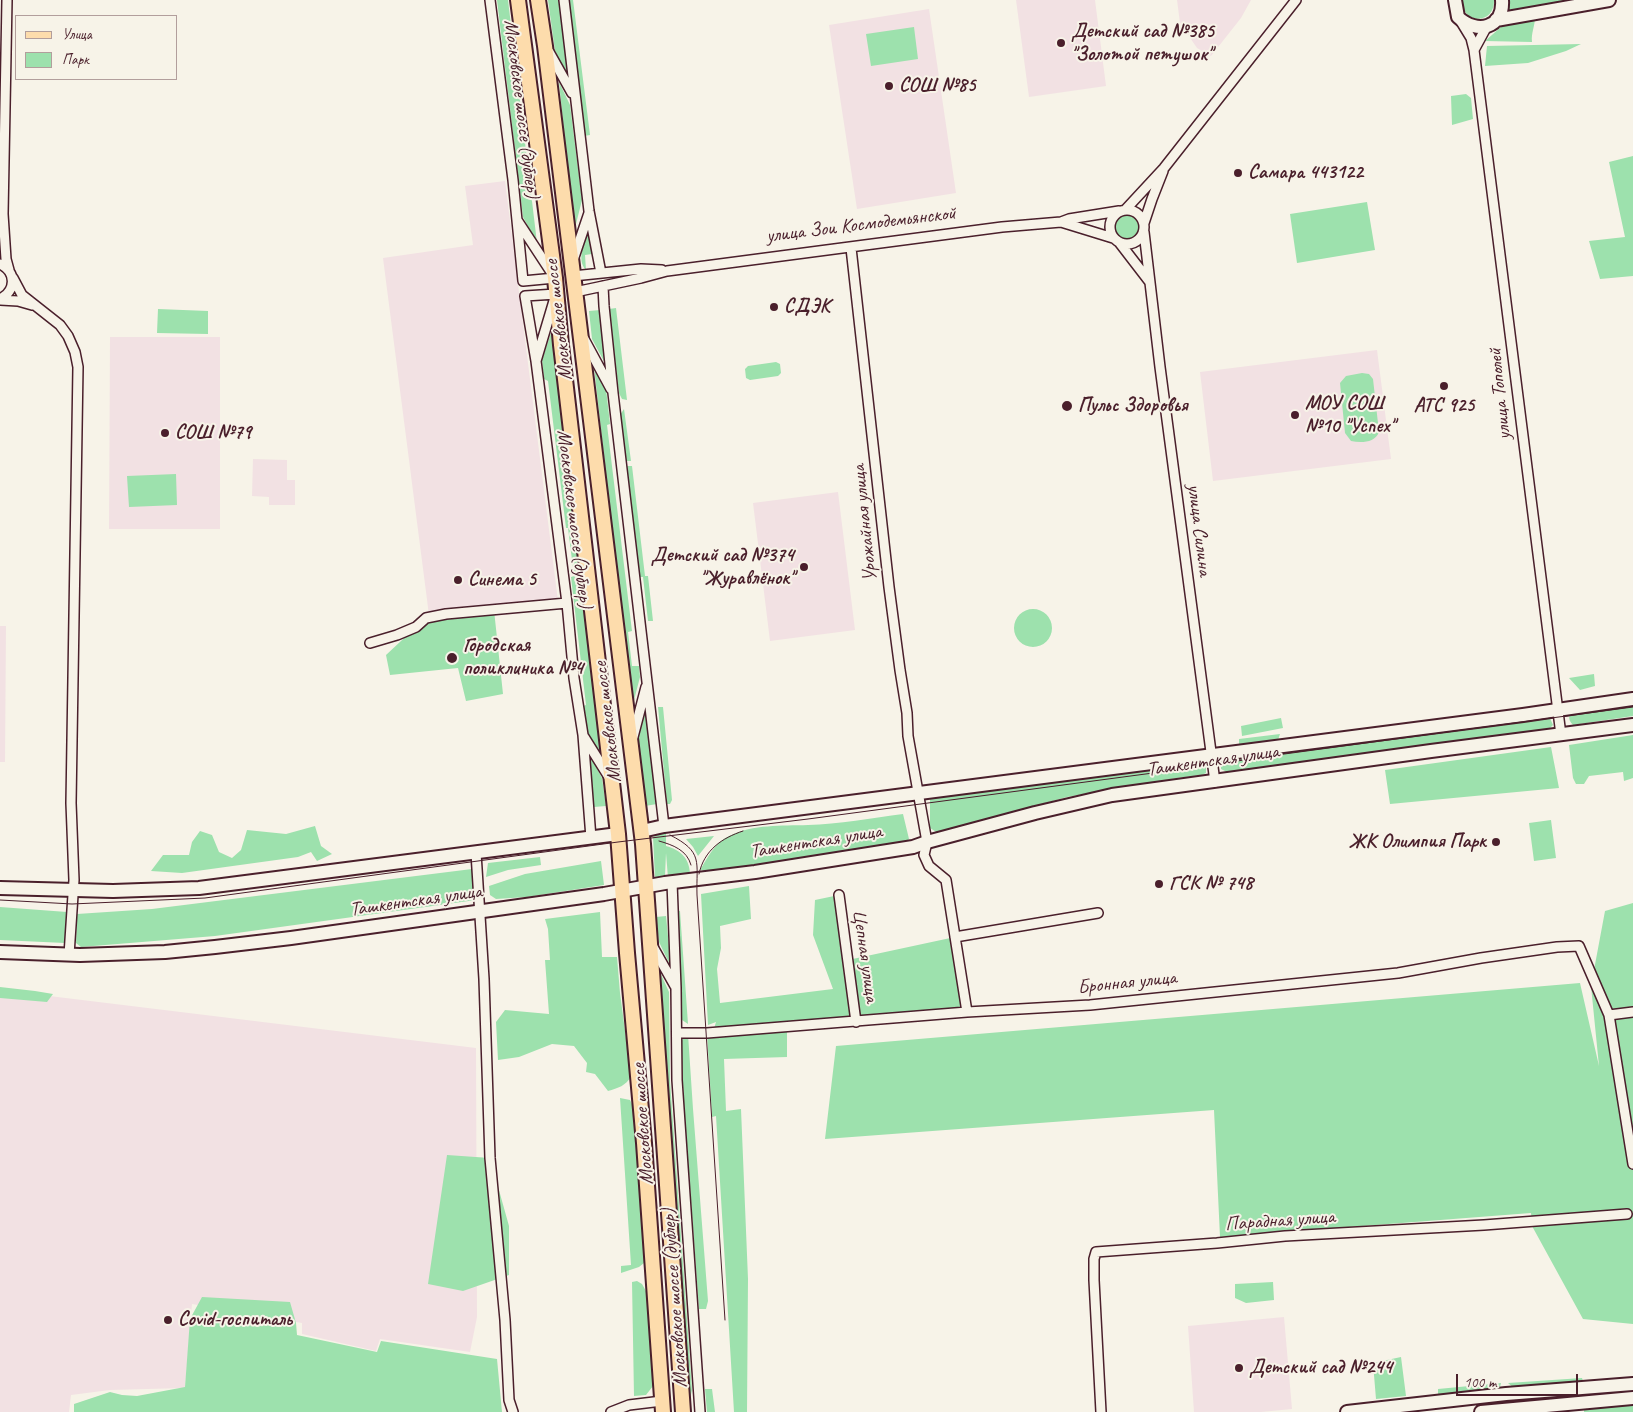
<!DOCTYPE html>
<html>
<head>
<meta charset="utf-8">
<style>
  body { margin:0 }
  #map { position:relative; width:1633px; height:1412px; overflow:hidden; background:#f7f3e8; font-family:Caveat,sans-serif }
  canvas { display:block }
  .legend { position:absolute; left:15px; top:15px; width:162px; height:65px; box-sizing:border-box; background:#f7f3e8; border:1px solid #b29e9c; margin:0; padding:6px 9px; list-style:none; font-size:15px; color:#4a1f2b }
  .legend li { display:flex; align-items:center; gap:10px; height:25px }
  .legend b { width:25px; border:1px solid #b29e9c }
  .scale { position:absolute; left:1456px; top:1374px; width:122px; height:22px; box-sizing:border-box; border:2px solid #4a1f2b; border-top:0; padding-left:6px; font-size:15px; line-height:18px; white-space:nowrap; color:#4a1f2b; -webkit-text-stroke:4px #f7f3e8; paint-order:stroke }
</style>
</head>
<body>
<div id="map">
<canvas width="1633" height="1412"></canvas>
<ul class="legend">
<li><b style="height:6px;background:#fddcac"></b>Улица</li>
<li><b style="height:14px;background:#9de1ad"></b>Парк</li>
</ul>
<div class="scale">100 m</div>
</div>
<script>
const ctx = document.querySelector('canvas').getContext('2d');
ctx.lineJoin = 'round';
function fill(path, color) { ctx.fillStyle = color; ctx.fill(path, 'evenodd'); }
function stroke(path, color, width, dash) { ctx.strokeStyle = color; ctx.lineWidth = width; ctx.lineCap = dash ? 'butt' : 'round'; ctx.setLineDash(dash || []); ctx.stroke(path); }
function drawText(font, color, halo, rows, align = 'center') {
  ctx.font = font + ' Caveat,sans-serif'; ctx.lineWidth = 4; ctx.setLineDash([]); ctx.textBaseline = 'middle'; ctx.strokeStyle = halo; ctx.fillStyle = color; for (const [text, x, y, turn = 0] of rows) {
    ctx.save(); ctx.translate(x, y); ctx.rotate((+turn || 0) * Math.PI / 180); ctx.textAlign = isNaN(turn) ? turn : align; if (halo) ctx.strokeText(text, 0, 0); ctx.fillText(text, 0, 0); ctx.restore();
  }
}
const built = new Path2D(`
  M 1016,0 L 1095,0 L 1106,86 L 1029,97 Z
  M 1177,0 L 1251,0 L 1241,18 L 1211,56 L 1197,48 L 1180,23 Z
  M 929,9 L 956,193 L 857,209 L 829,25 Z
  M 505,181 L 559,609 L 430,623 L 383,258 L 473,245 L 465,186 Z
  M 110,337 L 220,337 L 220,529 L 109,529 Z
  M 1377,350 L 1391,459 L 1213,481 L 1200,372 Z
  M 253,459 L 287,460 L 287,480 L 295,480 L 295,505 L 269,505 L 269,497 L 252,496 Z
  M 838,492 L 855,630 L 770,641 L 753,503 Z
  M 0,626 L 6,626 L 5,762 L 0,762 Z
  M 0,990 L 476,1048 L 477,1317 L 470,1352 L 380,1339 L 376,1351 L 302,1334 L 302,1323 L 192,1304 L 185,1388 L 110,1390 L 71,1395 L 69,1412 L 0,1412 Z
  M 1284,1317 L 1292,1409 L 1261,1412 L 1194,1412 L 1188,1326 Z`);
const green = new Path2D(`
  M 497,0 L 508,0 L 537,243 L 523,217 Z
  M 548,0 L 559,0 L 568,76 L 555,51 Z
  M 567,0 L 573,0 L 590,135 L 584,136 Z
  M 1463,0 L 1494,0 C 1495,26 1460,24 1463,0 Z
  M 1508,0 L 1588,0 L 1592,3 L 1508,10 Z
  M 1535,17 C 1535,26 1531,33 1532,42 L 1485,41 L 1501,27 Z
  M 914,27 L 918,59 L 871,66 L 866,34 Z
  M 1581,44 L 1566,51 L 1528,63 L 1485,66 L 1487,46 Z
  M 559,82 L 570,105 L 582,200 L 574,232 Z
  M 1466,94 L 1471,98 L 1473,119 L 1452,125 L 1451,96 Z
  M 1633,156 L 1633,276 L 1600,279 L 1589,241 L 1625,237 L 1609,162 Z
  M 1367,202 L 1375,250 L 1297,263 L 1290,214 Z
  M1113 227a14 14 0 1 1 28 0a14 14 0 1 1-28 0Z
  M 588,227 L 592,254 L 585,255 L 586,270 C 576,260 585,240 588,227 Z
  M 616,308 L 627,400 L 622,399 L 619,393 L 609,309 Z
  M 158,309 L 208,311 L 208,334 L 157,333 Z
  M 600,310 L 606,365 L 592,339 L 589,311 Z
  M 552,330 L 598,708 L 600,755 L 586,731 L 583,706 L 586,705 L 571,577 L 574,576 L 568,528 L 566,528 L 548,381 L 544,379 L 542,360 Z
  M 776,362 L 780,364 L 781,373 L 778,376 L 750,380 L 746,378 L 745,369 L 748,366 Z
  M 594,367 L 606,389 L 610,424 L 607,425 L 632,631 L 628,632 L 632,666 L 639,666 L 640,677 L 632,708 Z
  M 1362,373 L 1369,374 L 1373,379 L 1379,432 C 1375,443 1361,443 1351,441 L 1345,433 L 1340,383 L 1346,376 Z
  M 624,409 L 631,461 L 626,461 L 620,415 Z
  M 627,466 L 632,466 L 645,576 L 648,576 L 653,621 L 648,621 L 643,577 L 640,577 Z
  M 176,474 L 177,505 L 129,507 L 127,476 Z
  M1014 628a19 19 0 1 1 38 0a19 19 0 1 1-38 0Z
  M 494,610 L 503,694 L 466,701 L 458,668 L 390,675 L 386,655 L 416,627 L 434,616 Z
  M 1594,674 L 1595,686 L 1580,690 L 1569,678 Z
  M 1633,699 L 1633,716 L 1573,725 C 1567,719 1569,715 1573,708 Z
  M 646,705 L 657,804 L 645,806 L 638,738 Z
  M 658,707 L 663,707 L 672,800 L 670,804 L 667,804 Z
  M 1549,716 L 1553,725 L 1549,729 C 1441,744 1334,756 1227,772 L 1221,769 L 1221,759 L 1241,756 L 1242,759 L 1284,753 L 1304,746 Z
  M 1281,718 L 1283,728 L 1242,736 L 1241,726 Z
  M 1280,734 L 1278,740 L 1239,745 L 1239,739 Z
  M 1633,735 L 1633,778 L 1624,781 L 1623,772 L 1589,776 L 1584,784 L 1576,784 L 1573,778 L 1569,745 Z
  M 1551,739 L 1554,742 L 1388,764 L 1393,759 Z
  M 1551,747 L 1559,788 L 1390,804 L 1385,770 Z
  M 588,752 L 602,778 L 606,806 L 594,807 Z
  M 1202,760 L 1206,764 L 1206,773 L 1202,775 L 1177,778 L 1067,797 L 938,833 L 930,828 L 930,797 Z
  M 903,814 L 909,839 L 905,843 L 853,852 L 706,871 L 700,870 C 708,857 715,842 729,836 C 754,824 781,826 808,825 C 838,824 873,818 903,814 Z
  M 1551,820 L 1556,858 L 1534,861 L 1529,823 Z
  M 315,826 L 321,846 L 332,854 L 317,861 L 311,852 L 298,857 L 182,873 L 151,871 L 163,855 L 189,855 L 192,842 L 200,831 L 212,835 L 219,852 L 232,858 L 241,850 L 247,830 L 286,834 Z
  M 666,832 L 666,846 C 681,850 690,859 690,875 L 668,878 L 666,853 L 665,876 L 655,878 L 653,837 Z
  M 714,836 L 698,856 L 693,847 L 686,839 Z
  M 540,857 L 541,865 L 508,870 L 486,877 L 488,863 Z
  M 601,861 L 604,885 L 527,897 L 496,899 L 490,895 L 489,886 L 525,874 Z
  M 472,869 L 476,900 L 215,936 L 81,947 L 76,943 L 77,914 L 152,909 Z
  M 749,886 L 751,919 L 720,926 L 721,948 L 717,969 L 720,1003 L 833,989 L 813,935 L 815,900 L 839,895 L 848,960 L 955,937 L 967,1012 L 787,1027 L 787,1057 L 724,1059 L 726,1111 L 741,1109 L 748,1279 L 747,1412 L 734,1412 L 716,1116 L 712,1117 L 707,1033 L 713,1032 L 716,1022 L 708,1025 L 701,894 Z
  M 1633,903 L 1633,1324 L 1583,1319 L 1532,1226 L 1531,1213 L 1220,1237 L 1214,1110 L 825,1139 L 836,1046 L 1580,983 L 1599,1066 L 1591,986 L 1605,911 Z
  M 0,907 L 67,912 L 65,943 L 0,940 Z
  M 675,910 L 680,911 L 688,1024 L 682,1020 Z
  M 600,912 L 602,957 L 617,957 L 620,993 L 631,1076 C 626,1086 618,1088 608,1091 L 595,1074 L 586,1072 L 587,1063 L 574,1046 L 552,1044 L 519,1057 L 498,1060 L 496,1022 L 505,1010 L 549,1014 L 545,960 L 550,960 L 548,929 L 545,919 Z
  M 666,916 L 671,967 L 659,942 L 656,917 Z
  M 659,970 L 669,992 L 670,1081 L 692,1390 L 689,1403 Z
  M 0,987 L 35,991 L 53,994 L 47,1002 L 0,998 Z
  M 688,1034 L 693,1109 L 708,1301 L 706,1309 L 699,1309 L 684,1105 L 681,1041 Z
  M 620,1098 L 630,1100 L 633,1106 L 645,1256 L 644,1263 L 639,1267 L 621,1273 L 621,1266 L 631,1265 Z
  M 447,1155 L 490,1158 L 509,1226 L 509,1275 L 463,1291 L 428,1284 Z
  M 637,1281 L 642,1284 L 647,1293 L 653,1386 L 646,1395 L 634,1396 L 632,1282 Z
  M 1273,1282 L 1274,1300 L 1246,1303 L 1235,1298 L 1235,1284 Z
  M 202,1297 L 290,1302 L 296,1323 L 297,1335 L 377,1352 L 381,1341 L 497,1359 L 502,1412 L 74,1412 L 74,1404 L 110,1392 L 122,1395 L 137,1396 L 185,1387 L 190,1319 Z
  M 1401,1357 L 1406,1396 L 1376,1399 L 1373,1363 Z
  M 1582,1378 L 1583,1381 L 1579,1384 L 1515,1389 L 1508,1383 Z
  M 1501,1383 L 1500,1387 L 1494,1391 L 1438,1395 L 1438,1389 Z
  M 705,1389 L 712,1389 L 715,1412 L 707,1412 Z
  M 1633,1389 L 1633,1392 L 1540,1400 L 1540,1397 Z
  M 1633,1404 L 1633,1412 L 1584,1412 L 1584,1408 Z`);
const minor = new Path2D(`
  M 7,0 L 3,214 L 6,259 L 9,270
  M 490,0 L 513,180 L 523,281 L 555,278 L 517,220
  M 564,0 L 589,211 L 601,273
  M 1460,20 L 1471,38 L 1474,50 L 1561,735
  M 1474,50 L 1487,26
  M 549,52 L 572,93
  M 1126,209 L 1164,168 L 1296,0
  M1110 227a17 17 0 1 1 34 0a17 17 0 1 1-34 0Z
  M 1061,222 L 1113,238
  M 1144,223 L 1152,199 L 1163,171
  M 1144,232 L 1160,367 L 1215,782
  M 1119,242 L 1149,281
  M 851,248 L 889,587 L 900,670 L 907,713 L 908,736 L 927,842 L 924,855 L 929,866 L 946,880 L 967,1012
  M 573,260 L 589,213
  M 0,264 C 17,272 16,291 0,299
  M 573,276 L 641,269 L 662,270
  M 13,278 L 22,295 L 60,325 L 68,336 L 75,352 L 78,367 L 71,803 L 74,880 L 69,955
  M 603,286 L 604,306 L 613,393 L 664,826
  M 575,292 L 641,278 L 667,271 L 1002,227 L 1061,222 L 1069,219 L 1119,211
  M 0,300 L 18,301 L 32,305
  M 584,339 L 611,389
  M 536,361 L 556,294 L 525,296 L 536,361 L 567,603 L 574,678 L 583,735 L 591,838
  M 370,643 L 397,635 L 416,627 L 426,618 L 446,614 L 567,603
  M 584,737 L 609,777
  M 633,737 L 646,687
  M 476,853 L 484,979 L 490,1158 L 505,1320 L 509,1400 L 513,1412
  M 672,882 L 676,988 L 677,1080 L 700,1412
  M 839,895 L 856,1022
  M 955,937 L 1098,913
  M 653,947 L 675,986
  M 1609,1015 L 1633,1012
  M 677,1033 L 707,1033 L 967,1012 L 1090,1005 L 1398,973 L 1481,958 L 1557,947 L 1579,946 L 1609,1015 L 1633,1164
  M 611,1412 L 629,1405 L 662,1401
  M 1101,1412 L 1094,1280 L 1094,1259 L 1096,1252 L 1217,1243 L 1285,1236 L 1484,1225 L 1627,1214`);
const secondary = new Path2D(`
  M 1455,0 L 1458,17 C 1477,35 1504,28 1502,0
  M 1496,20 L 1609,0
  M 642,831 L 664,826 L 1523,715 L 1633,699
  M 0,888 L 113,891 L 199,888 L 618,834
  M 0,952 L 80,955 L 165,952 L 215,947 L 291,938 L 604,894 L 665,883 L 755,872 L 913,847 L 927,842 L 1035,813 L 1112,795 L 1431,751 L 1633,725
  M 1347,1412 L 1506,1394 L 1633,1384
  M 1481,1412 L 1633,1398`);
const primary = new Path2D(`
  M 518,0 L 555,278 L 561,345 L 618,834 L 627,953 L 644,1143 L 663,1412
  M 538,0 L 545,46 L 643,844 L 683,1412`);
const tram = new Path2D(`
  M 670,835 C 704,852 696,862 697,895 L 725,1320
  M 659,841 C 673,845 687,850 691,865
  M 699,874 C 704,850 722,838 743,831
  M 0,900 L 72,904 L 205,898 L 618,842 L 808,819 L 1213,765 L 1262,757 L 1633,707`);
const markers = [
  [1061,43,5,"#4a1f2b"],
  [889,86,5,"#4a1f2b"],
  [1238,173,5,"#4a1f2b"],
  [774,307,5,"#4a1f2b"],
  [1444,386,5,"#4a1f2b"],
  [1067,406,6,"#4a1f2b"],
  [1295,415,5,"#4a1f2b"],
  [165,433,5,"#4a1f2b"],
  [804,567,5,"#4a1f2b"],
  [458,580,5,"#4a1f2b"],
  [452,658,6,"#4a1f2b"],
  [1496,842,5,"#4a1f2b"],
  [1159,884,5,"#4a1f2b"],
  [168,1320,5,"#4a1f2b"],
  [1239,1368,5,"#4a1f2b"]
];
const poiNames = [
  ["Детский сад №385",1071,32],
  ["\"Золотой петушок\"",1071,55],
  ["СОШ №85",899,86],
  ["Самара 443122",1248,173],
  ["СДЭК",784,307],
  ["МОУ СОШ",1305,404],
  ["№10 \"Успех\"",1305,427],
  ["Пульс Здоровья",1078,406],
  ["АТС 925",1444,406,"center"],
  ["СОШ №79",175,433],
  ["Детский сад №374",794,556,"right"],
  ["\"Журавлёнок\"",794,579,"right"],
  ["Синема 5",468,580],
  ["Городская",463,646],
  ["поликлиника №4",463,669],
  ["ЖК Олимпия Парк",1486,842,"right"],
  ["ГСК № 748",1169,884],
  ["Covid-госпиталь",178,1320],
  ["Детский сад №244",1249,1368]
];
const streetNames = [
  ["Московское шоссе (дублер)",521,109,83],
  ["улица Зои Космодемьянской",861,225,-7],
  ["Московское шоссе",559,320,-97],
  ["улица Тополей",1500,394,-96],
  ["Московское шоссе (дублер)",574,519,83],
  ["Урожайная улица",865,523,-96],
  ["улица Силина",1199,530,83],
  ["Московское шоссе",608,722,-97],
  ["Ташкентская улица",1213,761,-8],
  ["Ташкентская улица",816,842,-9],
  ["Ташкентская улица",416,901,-8],
  ["Цепная улица",865,956,82],
  ["Бронная улица",1127,983,-6],
  ["Московское шоссе",643,1124,-94],
  ["Парадная улица",1280,1221,-4],
  ["Московское шоссе (дублер)",675,1298,-94]
];
fill(built, '#f2e1e3');
fill(green, '#9de1ad');
stroke(minor, '#4a1f2b', 12);
stroke(secondary, '#4a1f2b', 16);
stroke(primary, '#4a1f2b', 18);
stroke(minor, '#f7f3e8', 9);
stroke(secondary, '#f7f3e8', 12);
stroke(primary, '#fddcac', 14);
stroke(tram, '#4a1f2b', 1);
for (const [x, y, r, color] of markers) { const dot = new Path2D(); dot.arc(x, y, r, 0, 2 * Math.PI); ctx.fillStyle = color; ctx.fill(dot); stroke(dot, '#f7f3e8', 2); }
drawText('bold 20px', '#4a1f2b', '#f7f3e8', poiNames, 'left');
drawText('20px', '#4a1f2b', '#f7f3e8', streetNames);
</script>
</body>
</html>
